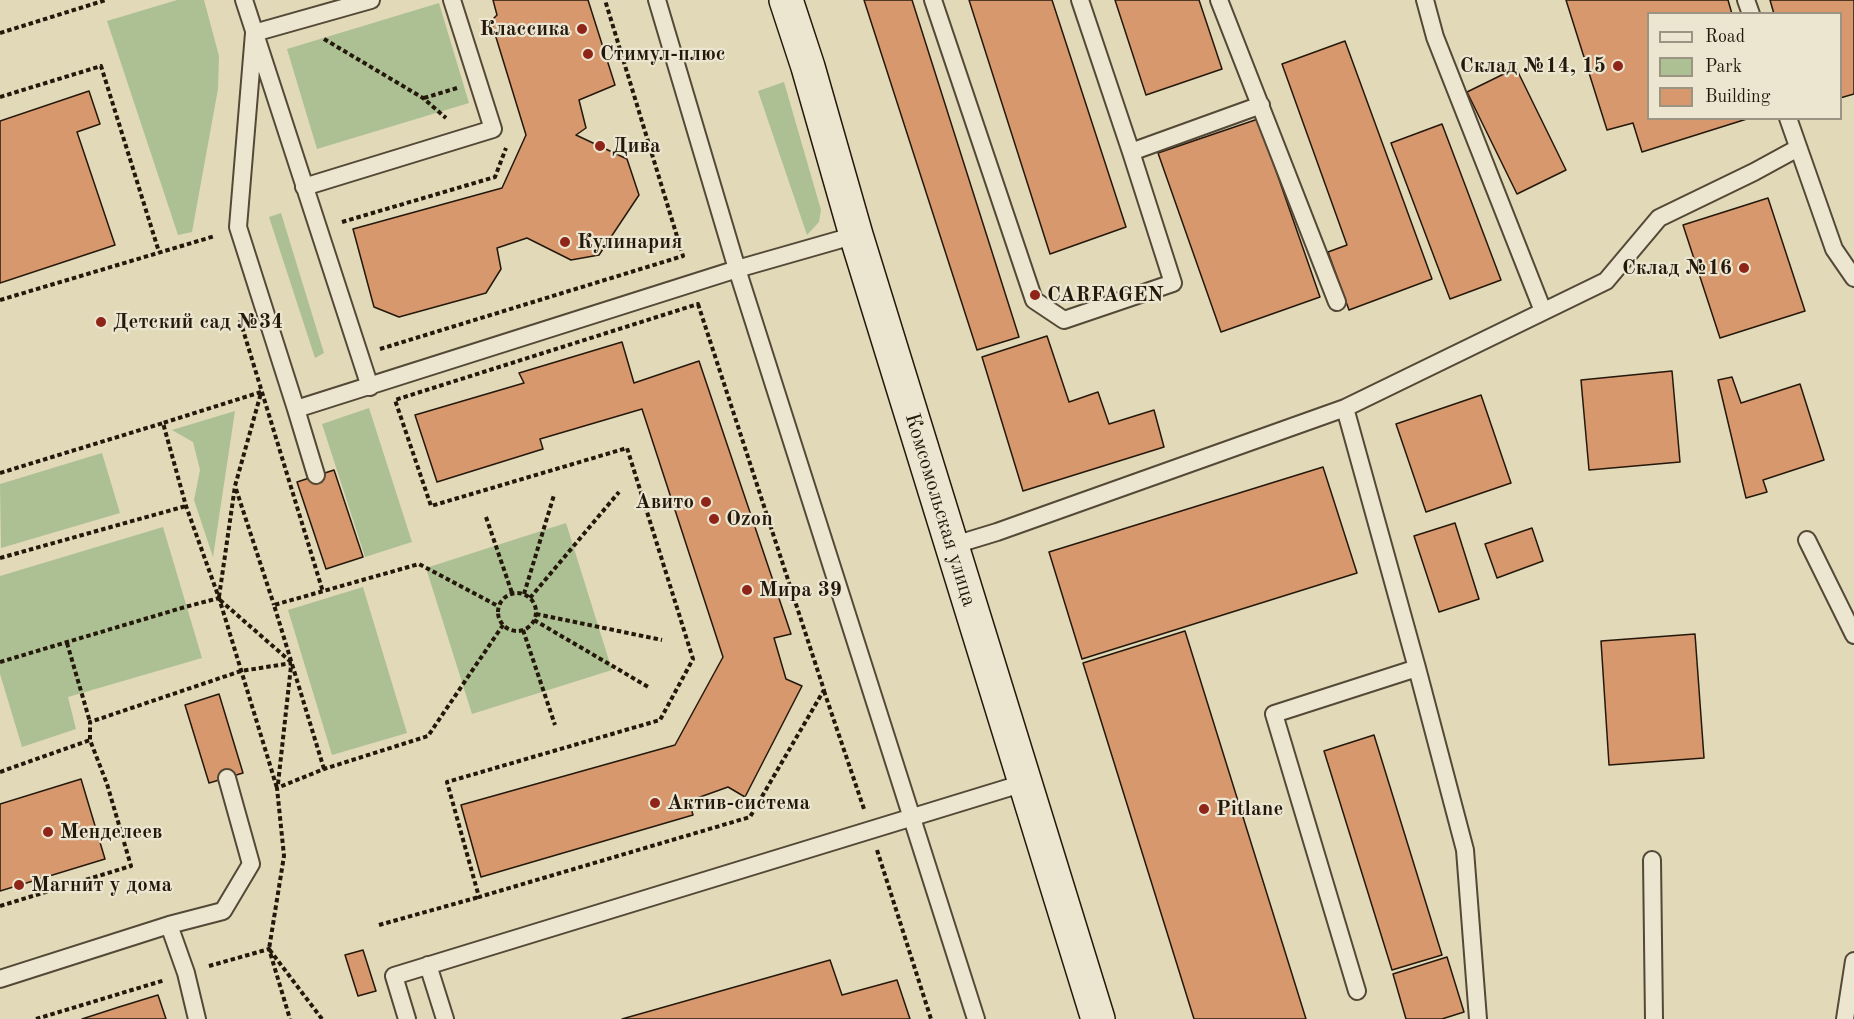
<!DOCTYPE html>
<html>
<head>
<meta charset="utf-8">
<style>
  body { margin:0 }
  #map { position:relative; width:1854px; height:1019px; overflow:hidden; background:#e2d9b8; font-family:"Old Standard TT",serif }
  canvas { display:block }
  .legend { position:absolute; left:1647px; top:12px; width:195px; height:108px; box-sizing:border-box; background:#ece6d1; border:2px solid #9c9482; margin:0; padding:8px 10px; list-style:none; font-size:18px; color:#24180b }
  .legend li { display:flex; align-items:center; gap:12px; height:30px }
  .legend b { width:30px; border:2px solid #9c9482 }
</style>
</head>
<body>
<div id="map">
<canvas width="1854" height="1019"></canvas>
<ul class="legend">
<li><b style="height:8px;background:#ece6d1"></b>Road</li>
<li><b style="height:16px;background:#adc094"></b>Park</li>
<li><b style="height:16px;background:#d7986e"></b>Building</li>
</ul>
</div>
<script>
const ctx = document.querySelector('canvas').getContext('2d');
ctx.lineJoin = 'round';
function fill(path, color) { ctx.fillStyle = color; ctx.fill(path, 'evenodd'); }
function stroke(path, color, width, dash) { ctx.strokeStyle = color; ctx.lineWidth = width; ctx.lineCap = dash ? 'butt' : 'round'; ctx.setLineDash(dash || []); ctx.stroke(path); }
function drawText(font, color, halo, rows, align = 'center') {
  ctx.font = font + ' "Old Standard TT",serif'; ctx.lineWidth = 4.5; ctx.setLineDash([]); ctx.textBaseline = 'middle'; ctx.strokeStyle = halo; ctx.fillStyle = color; for (const [text, x, y, turn = 0] of rows) {
    ctx.save(); ctx.translate(x, y); ctx.rotate((+turn || 0) * Math.PI / 180); ctx.textAlign = isNaN(turn) ? turn : align; if (halo) ctx.strokeText(text, 0, 0); ctx.fillText(text, 0, 0); ctx.restore();
  }
}
const green = new Path2D(`
  M 177,0 L 204,0 L 219,56 L 218,89 L 192,232 L 178,235 L 107,21 Z
  M 439,3 L 469,103 L 317,149 L 287,49 Z
  M 784,82 L 821,210 L 819,222 L 807,235 L 758,91 Z
  M 281,213 L 324,353 L 315,358 L 269,217 Z
  M 369,408 L 412,542 L 365,557 L 322,424 Z
  M 235,411 L 213,557 L 194,500 L 200,470 L 193,442 L 172,430 Z
  M 102,453 L 120,513 L 1,548 L 0,484 Z
  M 566,523 L 612,670 L 472,714 L 426,568 Z
  M 163,527 L 202,658 L 68,697 L 76,729 L 22,747 L 0,674 L 0,576 Z
  M 363,587 L 407,733 L 332,755 L 288,610 Z`);
const building = new Path2D(`
  M 493,0 L 588,0 L 615,85 L 579,100 L 586,128 L 576,135 L 627,159 L 639,195 L 599,255 L 571,260 L 527,238 L 497,248 L 501,269 L 486,293 L 399,317 L 374,307 L 353,229 L 502,188 L 526,135 L 491,21 L 497,15 Z
  M 864,0 L 912,0 L 1019,337 L 977,350 Z
  M 969,0 L 1052,0 L 1126,227 L 1050,254 Z
  M 1115,0 L 1199,0 L 1222,69 L 1146,95 Z
  M 1566,0 L 1728,0 L 1732,14 L 1648,14 L 1648,118 L 1750,118 L 1642,152 L 1633,123 L 1607,130 Z
  M 1770,0 L 1854,0 L 1854,94 L 1840,98 L 1840,14 L 1774,14 Z
  M 1345,41 L 1432,279 L 1349,310 L 1328,252 L 1347,245 L 1282,64 Z
  M 1516,68 L 1566,170 L 1517,194 L 1467,92 Z
  M 89,91 L 100,124 L 77,132 L 115,245 L 0,283 L 0,121 Z
  M 1258,119 L 1320,297 L 1221,332 L 1158,153 Z
  M 1442,124 L 1501,280 L 1450,299 L 1391,143 Z
  M 1768,198 L 1805,311 L 1720,338 L 1683,225 Z
  M 1047,336 L 1069,402 L 1098,392 L 1109,424 L 1154,410 L 1164,447 L 1023,491 L 982,357 Z
  M 622,342 L 634,383 L 699,361 L 791,634 L 774,638 L 786,679 L 802,686 L 745,797 L 728,787 L 689,801 L 693,815 L 481,877 L 461,805 L 675,745 L 723,657 L 642,409 L 540,439 L 543,449 L 437,482 L 415,415 L 524,383 L 519,373 Z
  M 1672,371 L 1680,462 L 1589,470 L 1581,380 Z
  M 1732,377 L 1741,403 L 1800,384 L 1824,460 L 1763,480 L 1767,492 L 1746,498 L 1718,380 Z
  M 1481,395 L 1511,483 L 1426,512 L 1396,424 Z
  M 1323,467 L 1357,573 L 1082,659 L 1049,552 Z
  M 334,470 L 363,557 L 326,569 L 297,482 Z
  M 1455,523 L 1479,599 L 1439,612 L 1414,536 Z
  M 1532,528 L 1543,561 L 1497,578 L 1485,544 Z
  M 1185,631 L 1306,1019 L 1194,1019 L 1083,663 Z
  M 1695,634 L 1704,758 L 1609,765 L 1601,641 Z
  M 219,694 L 243,773 L 209,783 L 185,705 Z
  M 1374,735 L 1442,955 L 1392,970 L 1324,751 Z
  M 81,779 L 105,859 L 0,891 L 0,804 Z
  M 363,950 L 376,991 L 358,996 L 345,955 Z
  M 1447,957 L 1464,1012 L 1442,1019 L 1406,1019 L 1393,974 Z
  M 830,960 L 842,995 L 897,980 L 910,1019 L 622,1019 Z
  M 158,995 L 166,1019 L 82,1019 L 119,1007 Z`);
const path = new Path2D(`
  M 0,33 L 106,0
  M 324,39 L 423,98 L 446,118
  M 0,97 L 101,66 L 159,252
  M 424,98 L 457,88
  M 342,222 L 495,177 L 506,148
  M 0,300 L 215,236
  M 698,304 L 824,690 L 750,817 L 479,897 L 447,782 L 660,720 L 693,659 L 627,448 L 431,506 L 395,400 Z
  M 240,320 L 323,592
  M 380,349 L 683,256 L 605,0
  M 261,392 L 163,423 L 186,506 L 219,598 L 277,788
  M 0,473 L 163,423
  M 236,489 L 274,605
  M 486,517 L 512,593
  M 0,558 L 186,506
  M498 612a19 19 0 1 1 38 0a19 19 0 1 1-38 0Z
  M 524,594 L 554,495
  M 219,597 L 235,486 L 261,393
  M 530,598 L 619,492
  M 220,600 L 291,662
  M 536,614 L 662,640
  M 534,620 L 650,688
  M 523,630 L 555,725
  M 67,643 L 90,722
  M 0,662 L 185,607 L 219,598
  M 824,691 L 864,809
  M 324,769 L 274,605 L 419,564 L 498,606
  M 0,772 L 90,740
  M 278,784 L 291,666
  M 877,850 L 931,1019
  M 0,906 L 131,866 L 107,784 L 90,740 L 90,722 L 241,671 L 292,663
  M 379,925 L 479,897
  M 209,966 L 269,949 L 290,1019
  M 36,1019 L 165,980
  M 322,1019 L 269,949 L 284,856 L 277,788 L 324,769 L 428,736 L 503,625`);
const service = new Path2D(`
  M 244,0 L 370,387
  M 657,0 L 737,269 L 976,1019
  M 933,0 L 1034,300 L 1064,320 L 1173,283 L 1131,152 L 1080,0
  M 1219,0 L 1337,302
  M 1425,0 L 1435,37 L 1543,311
  M 1746,0 L 1751,14
  M 1788,118 L 1834,249 L 1854,278
  M 1131,152 L 1261,105
  M 304,187 L 493,129 L 452,0
  M 1345,408 L 1417,668 L 1465,850 L 1478,1019
  M 296,409 L 238,227 L 254,33 L 371,0
  M 316,475 L 296,409 L 737,269 L 856,235
  M 1807,540 L 1854,635
  M 951,546 L 997,532 L 1345,408 L 1606,281 L 1659,218 L 1754,172 L 1798,148
  M 1652,860 L 1654,1019
  M 169,925 L 186,973 L 197,1019
  M 428,965 L 445,1019
  M 0,979 L 169,925 L 223,911 L 251,864 L 227,778
  M 1357,991 L 1274,714 L 1417,668
  M 407,1019 L 394,976 L 1024,783
  M 1845,1019 L 1854,961`);
const secondary = new Path2D(`
  M 786,0 L 808,67 L 856,235 L 1098,1019`);
const markers = [
  [582,29,6,"#8f2418"],
  [588,54,6,"#8f2418"],
  [1618,66,6,"#8f2418"],
  [600,146,6,"#8f2418"],
  [565,242,6,"#8f2418"],
  [1744,268,6,"#8f2418"],
  [1035,295,6,"#8f2418"],
  [101,322,6,"#8f2418"],
  [706,502,6,"#8f2418"],
  [714,519,6,"#8f2418"],
  [747,590,6,"#8f2418"],
  [655,803,6,"#8f2418"],
  [1204,809,6,"#8f2418"],
  [48,832,6,"#8f2418"],
  [19,885,6,"#8f2418"]
];
const poiNames = [
  ["Классика",570,29,"right"],
  ["Стимул-плюс",600,54],
  ["Склад №14, 15",1606,66,"right"],
  ["Дива",612,146],
  ["Кулинария",577,242],
  ["Склад №16",1732,268,"right"],
  ["CARFAGEN",1047,295],
  ["Детский сад №34",113,322],
  ["Авито",694,502,"right"],
  ["Ozon",726,519],
  ["Мира 39",759,590],
  ["Актив-система",667,803],
  ["Pitlane",1216,809],
  ["Менделеев",60,832],
  ["Магнит у дома",31,885]
];
const streetNames = [
  ["Комсомольская улица",940,510,73]
];
fill(green, '#adc094');
fill(building, '#d7986e');
stroke(building, '#24180b', 1.5);
stroke(service, '#544836', 20);
stroke(secondary, '#24180b', 36);
stroke(path, '#24180b', 4, [4.5, 3]);
stroke(service, '#ece6d1', 16);
stroke(secondary, '#ece6d1', 33);
for (const [x, y, r, color] of markers) { const dot = new Path2D(); dot.arc(x, y, r, 0, 2 * Math.PI); ctx.fillStyle = color; ctx.fill(dot); stroke(dot, '#ece6d1', 2); }
drawText('bold 21px', '#24180b', '#ece6d1', poiNames, 'left');
drawText('21px', '#24180b', '#ece6d1', streetNames);
</script>
</body>
</html>
